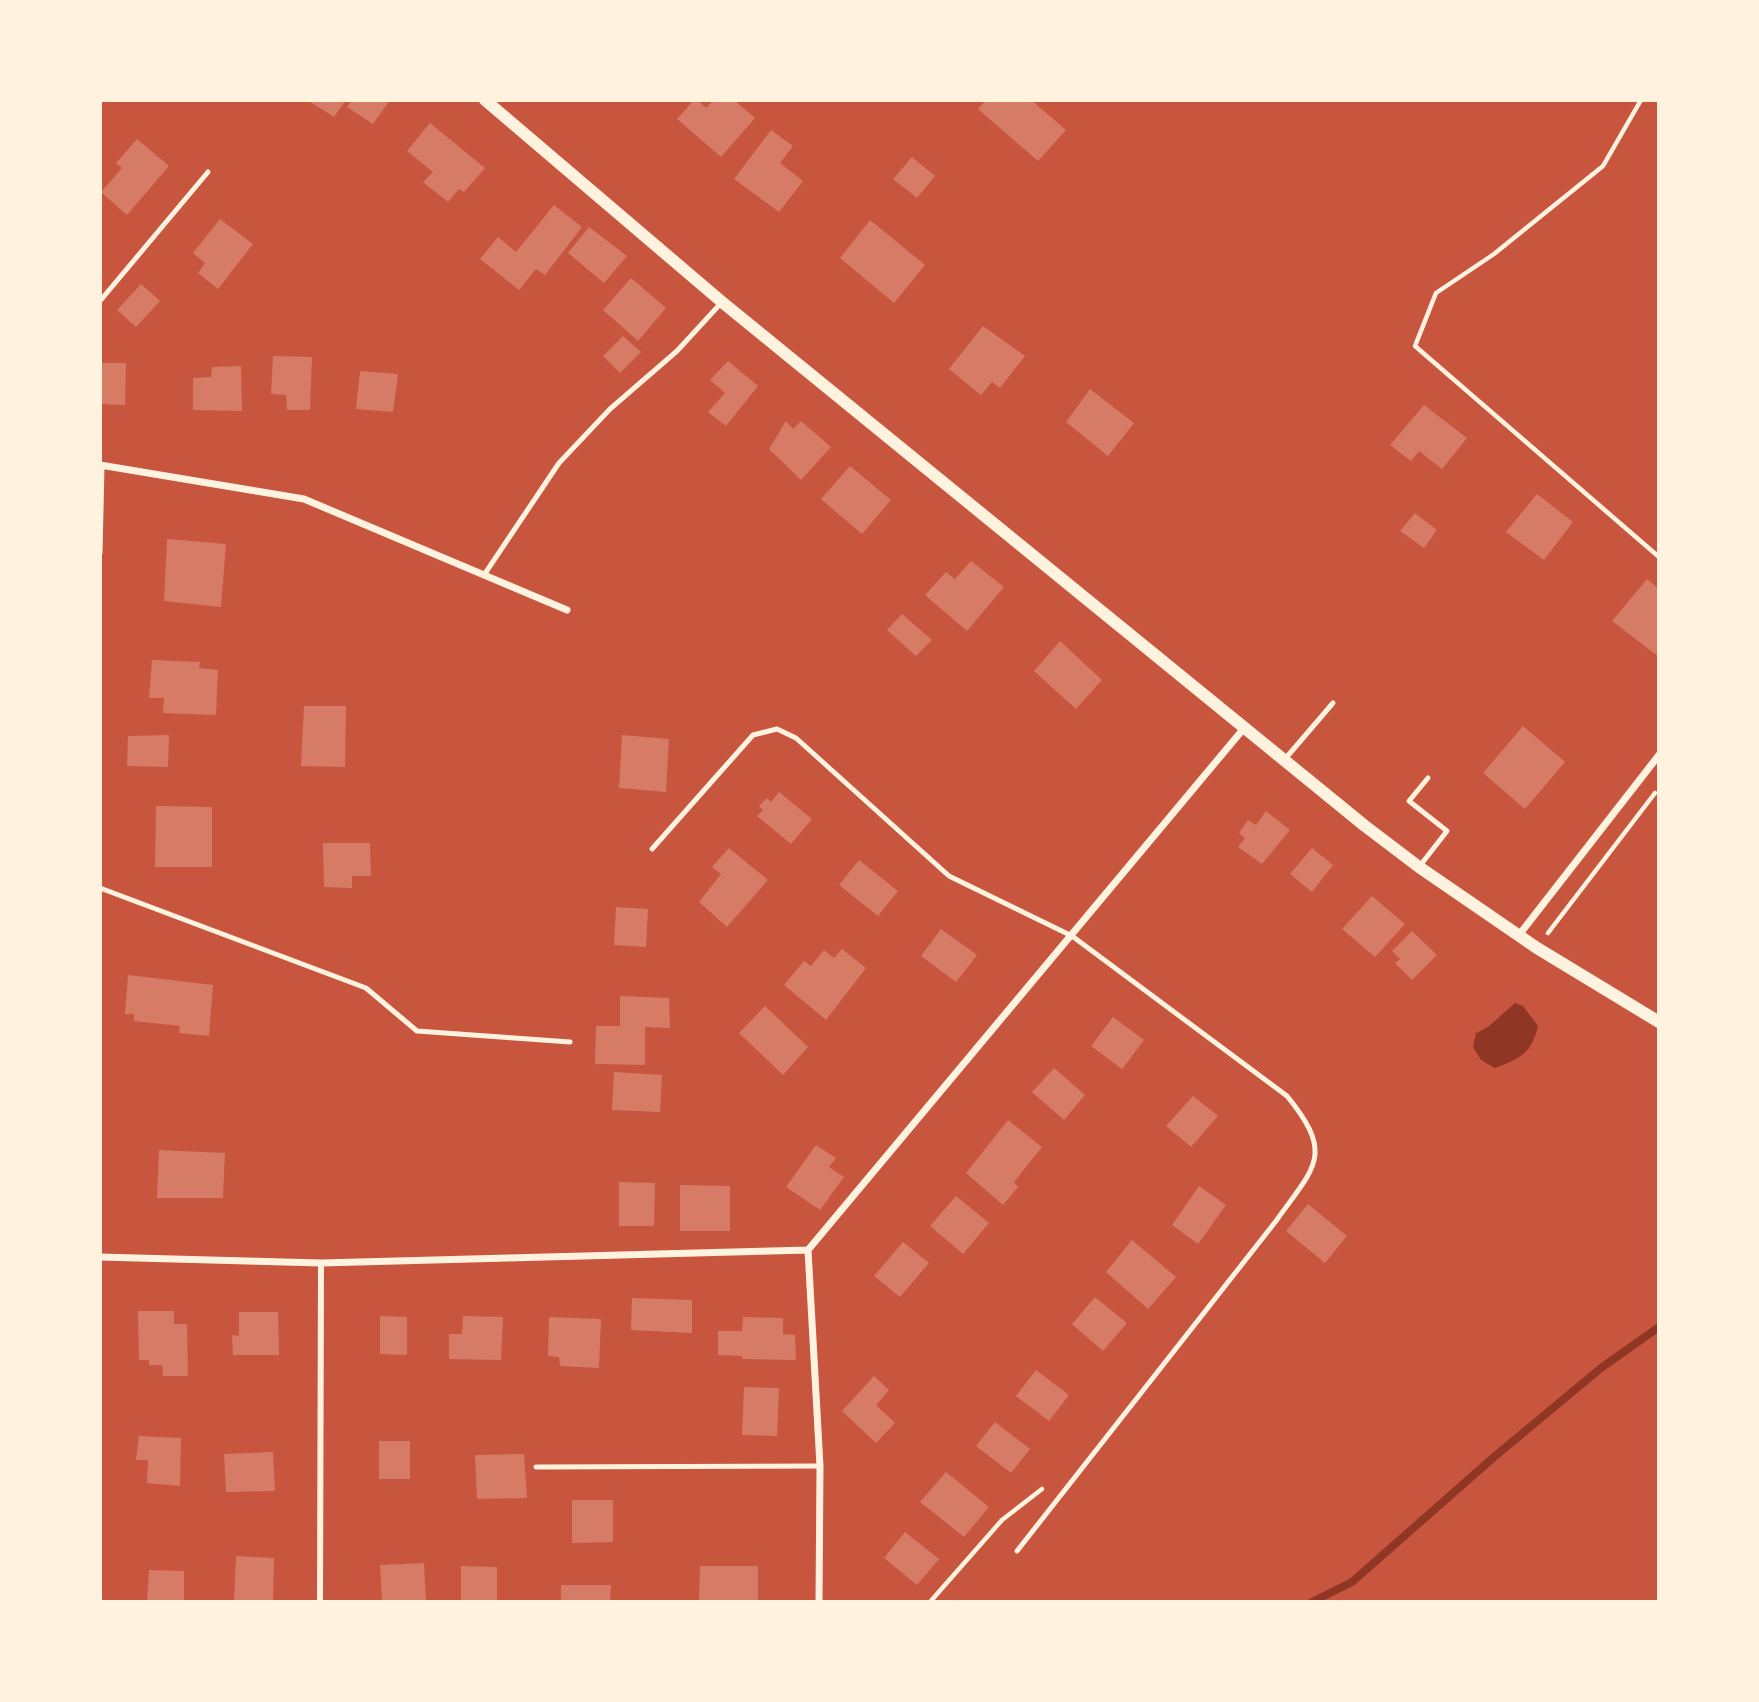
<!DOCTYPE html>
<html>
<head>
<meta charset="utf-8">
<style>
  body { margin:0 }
  #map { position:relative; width:1759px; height:1702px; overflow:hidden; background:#c8553d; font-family:Barlow,sans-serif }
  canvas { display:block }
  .frame { position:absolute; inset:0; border:102px solid #fff3e0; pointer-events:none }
</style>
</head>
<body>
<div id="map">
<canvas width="1759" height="1702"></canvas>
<div class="frame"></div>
</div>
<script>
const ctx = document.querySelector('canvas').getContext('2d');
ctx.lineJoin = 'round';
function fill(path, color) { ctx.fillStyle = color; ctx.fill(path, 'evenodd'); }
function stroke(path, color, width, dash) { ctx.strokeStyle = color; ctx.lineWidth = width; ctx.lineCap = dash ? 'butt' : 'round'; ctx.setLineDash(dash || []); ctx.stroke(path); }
const water = new Path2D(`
  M 1515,1003 L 1523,1006 L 1538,1026 C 1531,1054 1521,1058 1495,1068 L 1481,1060 L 1473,1047 L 1476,1033 L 1488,1027 Z`);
const stream = new Path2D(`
  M 1312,1602 L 1352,1582 L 1494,1457 L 1601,1368 L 1659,1327`);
const building = new Path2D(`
  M 307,100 L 346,100 L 334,117 Z
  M 352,100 L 390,100 L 373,124 L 347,107 Z
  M 694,100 L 697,100 L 706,108 L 714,100 L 734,100 L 755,118 L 721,157 L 677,119 Z
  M 986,100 L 1031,100 L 1066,130 L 1038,161 L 978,109 Z
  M 430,123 L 485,168 L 464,192 L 459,189 L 448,202 L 423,182 L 433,172 L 407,151 Z
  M 771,130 L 793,146 L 780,163 L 803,181 L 779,212 L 734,179 Z
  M 137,139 L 169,166 L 127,215 L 101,192 L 122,168 L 116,163 Z
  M 912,157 L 935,176 L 917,198 L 893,179 Z
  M 554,205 L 582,227 L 545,275 L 536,269 L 519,290 L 480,259 L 498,237 L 516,252 Z
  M 220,219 L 253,244 L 218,289 L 198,273 L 205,263 L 193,253 Z
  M 870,220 L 925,265 L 894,303 L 840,258 Z
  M 589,227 L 627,256 L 604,283 L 568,253 Z
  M 631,278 L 666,308 L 638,341 L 603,310 Z
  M 141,284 L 160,301 L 136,327 L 117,310 Z
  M 983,326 L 1025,356 L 1000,388 L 992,382 L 981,395 L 949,369 Z
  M 623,336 L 641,352 L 620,373 L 603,356 Z
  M 273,356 L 312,357 L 310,410 L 287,410 L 286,395 L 271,394 Z
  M 728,361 L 758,386 L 726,426 L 708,412 L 725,393 L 710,380 Z
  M 100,363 L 126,363 L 125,405 L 100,404 Z
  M 241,366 L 242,411 L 193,410 L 193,378 L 211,377 L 212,367 Z
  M 360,371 L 398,374 L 393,412 L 356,409 Z
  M 1090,389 L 1134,423 L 1108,456 L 1066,422 Z
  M 1424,405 L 1467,438 L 1442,469 L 1419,451 L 1411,461 L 1390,445 Z
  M 786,421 L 793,429 L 801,421 L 831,447 L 801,480 L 769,449 Z
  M 850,466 L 891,500 L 862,534 L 821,499 Z
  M 1537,494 L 1573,522 L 1544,560 L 1506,532 Z
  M 1415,513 L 1437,530 L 1424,548 L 1400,531 Z
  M 167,539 L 226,544 L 221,607 L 164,601 Z
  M 971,561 L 1004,587 L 967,631 L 925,595 L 946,572 L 955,579 Z
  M 1647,579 L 1659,589 L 1659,657 L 1612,621 Z
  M 902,614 L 932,640 L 916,656 L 887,630 Z
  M 1060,641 L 1102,680 L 1076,709 L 1034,671 Z
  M 152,660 L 200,662 L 199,668 L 218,670 L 216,715 L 163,713 L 164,698 L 149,698 Z
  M 304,706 L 346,706 L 345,767 L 301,766 Z
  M 1523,726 L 1565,762 L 1525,809 L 1483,773 Z
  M 169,735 L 168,767 L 127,766 L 128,736 Z
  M 622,735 L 669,739 L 666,792 L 619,788 Z
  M 779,792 L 812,819 L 791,844 L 757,816 L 763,810 L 759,806 L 767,798 L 771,802 Z
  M 156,806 L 212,807 L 212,867 L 155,867 Z
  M 1266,811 L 1290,830 L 1262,864 L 1238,847 L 1245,838 L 1239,833 L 1248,820 L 1256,825 Z
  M 323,843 L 370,843 L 371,876 L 352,876 L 352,888 L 324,887 Z
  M 729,848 L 768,880 L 727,927 L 699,902 L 721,874 L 712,867 Z
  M 1312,848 L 1333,865 L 1312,892 L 1290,874 Z
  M 859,860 L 898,891 L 878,916 L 839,885 Z
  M 1372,896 L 1405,924 L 1375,957 L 1342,929 Z
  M 616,907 L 648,909 L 646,947 L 614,945 Z
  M 941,929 L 977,955 L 956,982 L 921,956 Z
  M 1412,931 L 1437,955 L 1412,980 L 1395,963 L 1400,959 L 1392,951 Z
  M 842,949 L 866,968 L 826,1020 L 784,985 L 804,961 L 811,966 L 824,950 L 834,958 Z
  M 128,975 L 213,985 L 209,1036 L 179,1033 L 180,1026 L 134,1021 L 134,1014 L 125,1014 Z
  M 620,996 L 669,998 L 670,1028 L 645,1027 L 645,1065 L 595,1064 L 596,1026 L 620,1026 Z
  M 765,1006 L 808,1047 L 783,1075 L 739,1033 Z
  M 1113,1017 L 1144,1040 L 1122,1069 L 1091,1046 Z
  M 1054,1068 L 1085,1095 L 1064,1120 L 1032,1092 Z
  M 614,1072 L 662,1075 L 660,1112 L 612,1110 Z
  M 1193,1096 L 1218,1116 L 1191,1147 L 1166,1126 Z
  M 1008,1120 L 1042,1147 L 1014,1182 L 1018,1187 L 1003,1205 L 966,1173 Z
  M 816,1145 L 836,1158 L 829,1167 L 844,1177 L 820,1210 L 786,1187 Z
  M 159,1150 L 225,1153 L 223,1198 L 157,1198 Z
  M 619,1182 L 655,1183 L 654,1226 L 619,1226 Z
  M 680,1185 L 730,1186 L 730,1231 L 680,1231 Z
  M 1199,1186 L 1226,1205 L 1198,1244 L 1172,1225 Z
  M 956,1196 L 989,1223 L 963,1254 L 930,1226 Z
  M 1308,1204 L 1347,1236 L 1325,1263 L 1286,1231 Z
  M 1132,1240 L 1176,1277 L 1148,1309 L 1106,1272 Z
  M 903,1242 L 929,1263 L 900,1297 L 874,1276 Z
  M 1095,1297 L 1127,1323 L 1103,1351 L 1072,1324 Z
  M 632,1298 L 692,1300 L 692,1333 L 631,1330 Z
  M 138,1311 L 174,1311 L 174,1324 L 187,1324 L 188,1376 L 163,1376 L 162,1365 L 149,1365 L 149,1360 L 139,1360 Z
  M 239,1312 L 278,1312 L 279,1355 L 233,1355 L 232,1335 L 239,1336 Z
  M 380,1316 L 407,1317 L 407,1355 L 380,1354 Z
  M 463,1316 L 503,1317 L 501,1360 L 449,1359 L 449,1334 L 462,1334 Z
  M 549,1317 L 601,1319 L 599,1368 L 560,1366 L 559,1357 L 548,1356 Z
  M 743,1317 L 783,1318 L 783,1334 L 795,1335 L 796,1360 L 742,1359 L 742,1356 L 718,1355 L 718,1331 L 742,1331 Z
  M 1036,1370 L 1069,1395 L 1049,1421 L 1016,1396 Z
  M 874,1376 L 889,1390 L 876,1405 L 895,1423 L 876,1443 L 842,1411 Z
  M 744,1387 L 779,1388 L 777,1436 L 742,1435 Z
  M 995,1422 L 1030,1449 L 1011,1473 L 976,1446 Z
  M 139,1436 L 181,1438 L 180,1486 L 147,1483 L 148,1460 L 136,1460 Z
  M 379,1441 L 410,1441 L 410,1479 L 379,1479 Z
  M 273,1452 L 275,1491 L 226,1492 L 224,1454 Z
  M 524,1454 L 527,1498 L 477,1499 L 475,1455 Z
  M 946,1472 L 989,1507 L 964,1537 L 920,1502 Z
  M 572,1500 L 613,1500 L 613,1542 L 572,1543 Z
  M 905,1532 L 939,1559 L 917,1585 L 884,1558 Z
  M 236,1556 L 274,1558 L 273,1602 L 234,1601 Z
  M 424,1563 L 426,1602 L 382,1602 L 380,1565 Z
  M 461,1566 L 497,1567 L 497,1602 L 461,1602 Z
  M 700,1566 L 758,1566 L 758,1602 L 699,1602 Z
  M 149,1570 L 184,1571 L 184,1602 L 147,1602 Z
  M 561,1585 L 611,1585 L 610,1602 L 561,1602 Z`);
const path = new Path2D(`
  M 1641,100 L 1603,166 L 1494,254 L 1436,293 L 1415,346 L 1659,557
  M 1548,933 L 1655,793
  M 930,1602 L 1002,1520 L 1042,1489`);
const service = new Path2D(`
  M 100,301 L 208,172
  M 100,553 L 102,466
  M 484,575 L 559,463 L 610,409 L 677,351 L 722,302
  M 1285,759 L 1333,703
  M 652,849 L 753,735 L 777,729 L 796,738 L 949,876 L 1072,936 L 1287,1096 C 1335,1155 1315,1166 1276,1221 L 1017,1551
  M 1419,867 L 1447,831 L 1409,801 L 1428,778
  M 100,888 L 366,988 L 417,1031 L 570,1042
  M 536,1467 L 820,1466`);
const pedestrian = new Path2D(`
  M 320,1602 L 321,1263`);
const minor = new Path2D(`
  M 100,465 L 304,499 L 567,610
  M 1519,935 L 1659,755
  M 808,1250 L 1245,727
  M 808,1250 L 820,1466 L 819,1602
  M 100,1257 L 321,1263 L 808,1250`);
const tertiary = new Path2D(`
  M 485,100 L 722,302 L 1365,826 L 1419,867 L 1537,948 L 1659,1022`);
fill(water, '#8f3625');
stroke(stream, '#8f3625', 8);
fill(building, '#d67c66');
stroke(path, '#fff3e0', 4.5);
stroke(service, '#fff3e0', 5);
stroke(pedestrian, '#fff3e0', 6);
stroke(minor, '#fff3e0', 7);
stroke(tertiary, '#fff3e0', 12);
</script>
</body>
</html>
